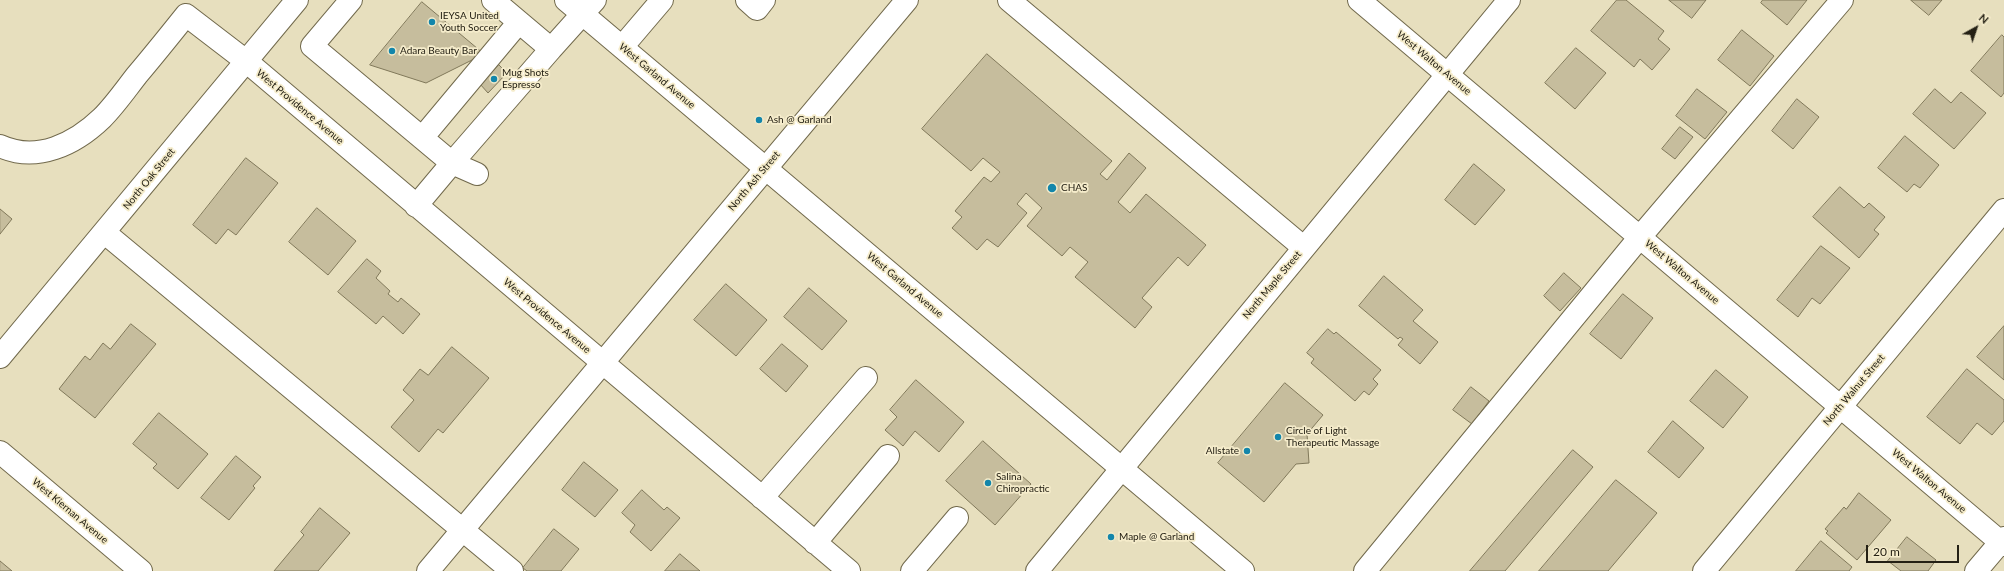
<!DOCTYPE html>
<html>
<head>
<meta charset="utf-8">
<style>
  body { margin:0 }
  #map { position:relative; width:2004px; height:571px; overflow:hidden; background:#e7dfbe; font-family:Lato,sans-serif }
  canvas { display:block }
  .north { position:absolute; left:1956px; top:8px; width:40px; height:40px; -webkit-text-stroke:3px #f5eccb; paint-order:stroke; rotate:40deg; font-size:11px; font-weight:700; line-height:16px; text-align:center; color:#242014 }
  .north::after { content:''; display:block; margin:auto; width:14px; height:18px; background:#242014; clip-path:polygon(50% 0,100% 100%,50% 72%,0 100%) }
  .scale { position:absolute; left:1866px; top:545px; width:93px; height:18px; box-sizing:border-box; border:2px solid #242014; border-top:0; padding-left:5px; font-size:12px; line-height:14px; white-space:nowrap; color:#242014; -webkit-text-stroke:3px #f5eccb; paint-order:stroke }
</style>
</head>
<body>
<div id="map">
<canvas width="2004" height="571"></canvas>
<div class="north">N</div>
<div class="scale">20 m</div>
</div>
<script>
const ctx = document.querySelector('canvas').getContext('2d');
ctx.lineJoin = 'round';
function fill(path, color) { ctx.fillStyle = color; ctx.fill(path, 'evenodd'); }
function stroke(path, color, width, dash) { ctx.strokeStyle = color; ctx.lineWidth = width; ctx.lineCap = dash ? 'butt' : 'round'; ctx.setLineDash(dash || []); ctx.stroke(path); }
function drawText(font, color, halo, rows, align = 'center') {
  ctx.font = font + ' Lato,sans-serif'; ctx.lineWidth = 3.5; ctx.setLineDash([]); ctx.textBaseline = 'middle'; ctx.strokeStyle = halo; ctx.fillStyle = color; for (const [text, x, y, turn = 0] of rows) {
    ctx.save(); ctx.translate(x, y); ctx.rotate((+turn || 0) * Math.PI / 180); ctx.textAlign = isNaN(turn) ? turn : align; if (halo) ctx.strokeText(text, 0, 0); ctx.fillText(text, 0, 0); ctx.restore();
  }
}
const building = new Path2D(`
  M 1617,0 L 1626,0 L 1664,31 L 1658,39 L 1670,49 L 1652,70 L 1640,59 L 1634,67 L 1591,31 Z
  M 1669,0 L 1706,0 L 1692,18 Z
  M 1763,0 L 1807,0 L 1787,25 L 1761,3 Z
  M 1911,0 L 1942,0 L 1929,15 Z
  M 422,2 L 484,54 L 426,83 L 370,65 Z
  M 1742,30 L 1774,56 L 1750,86 L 1718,60 Z
  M 2002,35 L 2004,37 L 2004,93 L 2001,97 L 1971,71 Z
  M 1576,48 L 1606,73 L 1575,109 L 1545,83 Z
  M 987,54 L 1112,161 L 1100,174 L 1107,180 L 1129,153 L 1146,168 L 1118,202 L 1130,213 L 1146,194 L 1206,245 L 1188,266 L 1178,257 L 1142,298 L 1152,307 L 1135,328 L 1075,277 L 1088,262 L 1070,247 L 1062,256 L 1027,226 L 1042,208 L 1026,193 L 1017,204 L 1027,213 L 998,247 L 987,239 L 977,250 L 952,228 L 962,217 L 955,211 L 984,177 L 991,182 L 1000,172 L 983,158 L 971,171 L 922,129 Z
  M 499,65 L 507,73 L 488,93 L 480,84 Z
  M 1697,89 L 1727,112 L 1705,139 L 1676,116 Z
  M 1935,89 L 1951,103 L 1961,92 L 1986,113 L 1954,149 L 1913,114 Z
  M 1797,99 L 1819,117 L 1793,149 L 1772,131 Z
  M 1680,127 L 1693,137 L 1675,159 L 1662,149 Z
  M 1905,136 L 1939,165 L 1920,188 L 1914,184 L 1907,192 L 1878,168 Z
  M 246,158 L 278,183 L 236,235 L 228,229 L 216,244 L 193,225 Z
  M 1474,164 L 1505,190 L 1475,225 L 1445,200 Z
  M 1840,187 L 1864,208 L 1869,203 L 1885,217 L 1874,230 L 1879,234 L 1859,258 L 1813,217 Z
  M 317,208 L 356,241 L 328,275 L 289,242 Z
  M 0,209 L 12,219 L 0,234 Z
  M 1821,246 L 1850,268 L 1820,304 L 1812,298 L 1798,317 L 1777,300 Z
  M 367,259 L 381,271 L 376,278 L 390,291 L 388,294 L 398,302 L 401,298 L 420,314 L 403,334 L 383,316 L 376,324 L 338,292 Z
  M 1564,273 L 1581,288 L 1560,311 L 1544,296 Z
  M 1384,276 L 1423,310 L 1413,321 L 1438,342 L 1420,364 L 1398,345 L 1403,339 L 1400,337 L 1398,339 L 1359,306 Z
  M 726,284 L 767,320 L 736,356 L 694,320 Z
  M 809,288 L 847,321 L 822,350 L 784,317 Z
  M 1623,294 L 1653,318 L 1621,359 L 1590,334 Z
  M 131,324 L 156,344 L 95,418 L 59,389 L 85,356 L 90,360 L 103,343 L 110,349 Z
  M 2004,326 L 2004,380 L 1977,357 Z
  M 1328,329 L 1334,334 L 1336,332 L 1381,370 L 1373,379 L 1378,384 L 1369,395 L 1364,391 L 1355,401 L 1311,363 L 1314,359 L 1307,353 Z
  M 782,344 L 808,366 L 786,392 L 760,369 Z
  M 452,347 L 489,378 L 443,433 L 438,429 L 419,452 L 391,427 L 414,400 L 403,390 L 420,369 L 428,375 Z
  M 1967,369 L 2004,400 L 2004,421 L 1992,435 L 1977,423 L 1960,444 L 1927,417 Z
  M 1716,370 L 1748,397 L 1723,428 L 1690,401 Z
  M 916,380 L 964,422 L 939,452 L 915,431 L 903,446 L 885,430 L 897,417 L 890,410 Z
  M 1285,383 L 1323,415 L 1307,434 L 1309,463 L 1296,464 L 1264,502 L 1218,463 Z
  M 1471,387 L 1489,401 L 1472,424 L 1453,410 Z
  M 159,413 L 208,454 L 178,489 L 153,468 L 157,464 L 133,444 Z
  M 1673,421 L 1704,448 L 1679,478 L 1648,452 Z
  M 983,441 L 1031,484 L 995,525 L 946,481 Z
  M 1573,450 L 1593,467 L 1505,571 L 1470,571 Z
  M 236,456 L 261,477 L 253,486 L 255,488 L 229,520 L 201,498 Z
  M 584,462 L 618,490 L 595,517 L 562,490 Z
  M 1616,480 L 1657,513 L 1608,571 L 1539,571 Z
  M 642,490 L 664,510 L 667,507 L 680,518 L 651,551 L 630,532 L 635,525 L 622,513 Z
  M 1859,493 L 1891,520 L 1857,560 L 1826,533 L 1828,531 L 1825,529 L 1844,507 L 1846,509 Z
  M 320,508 L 350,533 L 318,571 L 274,571 L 304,535 L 301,532 Z
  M 554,529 L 579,549 L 561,571 L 527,571 L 523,568 Z
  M 1907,537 L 1936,560 L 1928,571 L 1901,571 L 1888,561 Z
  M 1821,541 L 1852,567 L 1849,571 L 1796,571 Z
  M 680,554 L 700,571 L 665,571 Z
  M 0,561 L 12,571 L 0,571 Z`);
const minor = new Path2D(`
  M 351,0 L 312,46 L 452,163 L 416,206
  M 493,0 L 551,49 L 595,0
  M 566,0 L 1243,571
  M 747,0 L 757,9 L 764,0
  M 1009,0 L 1303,247
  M 1359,0 L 2004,545
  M 622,47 L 662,0
  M 422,138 L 519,22
  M 0,146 C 37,163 75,144 102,118 C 115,105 126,89 137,75 C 154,55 170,35 186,15 L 246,61 L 849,571
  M 477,174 L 452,163 L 551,49
  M 105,233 L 512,571
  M 0,357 L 297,0
  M 0,452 L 141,571
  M 762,498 L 866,378
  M 815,543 L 888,456
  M 912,571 L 957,518
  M 1365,571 L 1640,237 L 1842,0
  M 1704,571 L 2004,210
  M 1976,571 L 2004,538`);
const major = new Path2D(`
  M 428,571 L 907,0
  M 1037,571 L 1509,0`);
const markers = [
  [432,22,4,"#1386ab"],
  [392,51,4,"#1386ab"],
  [494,79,4,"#1386ab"],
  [759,120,4,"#1386ab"],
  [1052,188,5,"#1386ab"],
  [1278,437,4,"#1386ab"],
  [1247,451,4,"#1386ab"],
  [988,483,4,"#1386ab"],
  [1111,537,4,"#1386ab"]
];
const poiNames = [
  ["IEYSA United",440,16],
  ["Youth Soccer",440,28],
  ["Adara Beauty Bar",400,51],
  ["Mug Shots",502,73],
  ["Espresso",502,85],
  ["Ash @ Garland",767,120],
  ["CHAS",1061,188],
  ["Circle of Light",1286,431],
  ["Therapeutic Massage",1286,443],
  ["Allstate",1239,451,"right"],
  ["Salina",996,477],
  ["Chiropractic",996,489],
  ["Maple @ Garland",1119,537]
];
const streetNames = [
  ["West Walton Avenue",1434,63,40],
  ["West Garland Avenue",657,76,40],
  ["West Providence Avenue",300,107,40],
  ["North Oak Street",149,179,-51],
  ["North Ash Street",754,181,-50],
  ["West Walton Avenue",1682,272,40],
  ["West Garland Avenue",905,285,40],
  ["North Maple Street",1272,285,-50],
  ["West Providence Avenue",547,316,40],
  ["North Walnut Street",1854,390,-50],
  ["West Walton Avenue",1929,481,40],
  ["West Kiernan Avenue",70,511,40]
];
fill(building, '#c6bd9d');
stroke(building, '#80785a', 1);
stroke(minor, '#71694c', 24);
stroke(major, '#71694c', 24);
stroke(minor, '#fff', 22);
stroke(major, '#fff', 22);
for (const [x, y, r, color] of markers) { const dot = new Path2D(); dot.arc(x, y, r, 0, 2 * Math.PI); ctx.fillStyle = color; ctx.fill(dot); stroke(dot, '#f5eccb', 1.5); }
drawText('10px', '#242014', '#f5eccb', poiNames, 'left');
drawText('10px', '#242014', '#f5eccb', streetNames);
</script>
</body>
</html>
